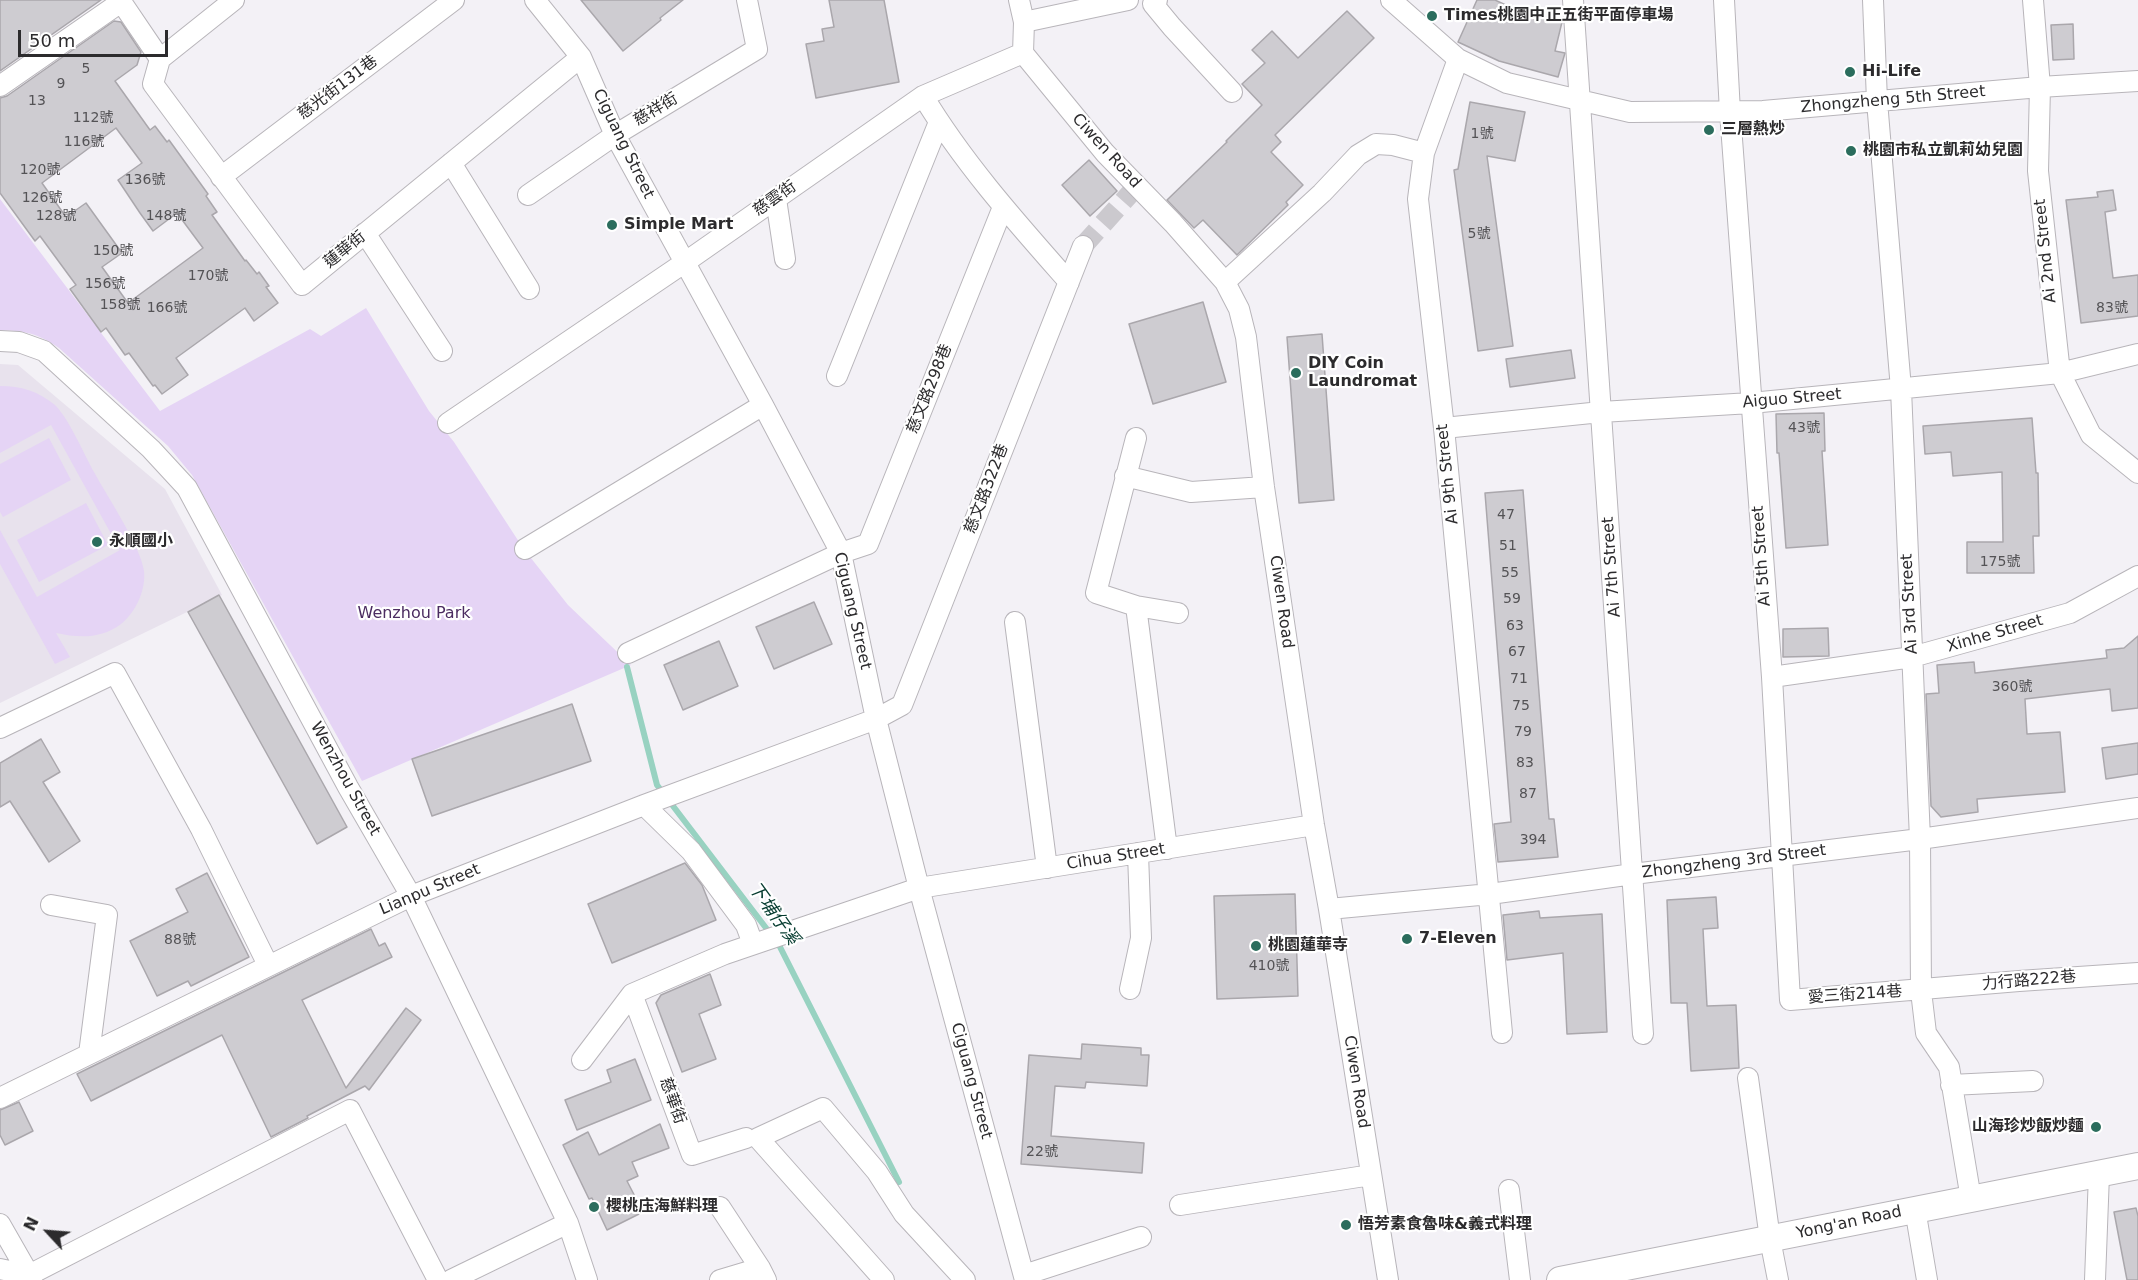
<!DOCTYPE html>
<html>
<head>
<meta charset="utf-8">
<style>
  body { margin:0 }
  #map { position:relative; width:2138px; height:1280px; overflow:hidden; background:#f3f1f6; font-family:"DejaVu Sans",sans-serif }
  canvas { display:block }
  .north { position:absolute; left:18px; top:1202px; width:60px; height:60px; -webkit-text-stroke:4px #fff; paint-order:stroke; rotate:296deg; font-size:16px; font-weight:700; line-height:24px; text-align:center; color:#2c2b2d }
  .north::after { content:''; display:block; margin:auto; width:21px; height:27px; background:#2c2b2d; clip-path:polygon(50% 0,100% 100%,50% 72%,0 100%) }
  .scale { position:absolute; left:18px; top:30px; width:150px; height:27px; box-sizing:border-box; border:3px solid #2c2b2d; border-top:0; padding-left:8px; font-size:18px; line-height:21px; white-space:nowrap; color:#2c2b2d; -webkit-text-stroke:4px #fff; paint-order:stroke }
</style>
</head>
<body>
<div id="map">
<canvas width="2138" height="1280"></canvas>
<div class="north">N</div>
<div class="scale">50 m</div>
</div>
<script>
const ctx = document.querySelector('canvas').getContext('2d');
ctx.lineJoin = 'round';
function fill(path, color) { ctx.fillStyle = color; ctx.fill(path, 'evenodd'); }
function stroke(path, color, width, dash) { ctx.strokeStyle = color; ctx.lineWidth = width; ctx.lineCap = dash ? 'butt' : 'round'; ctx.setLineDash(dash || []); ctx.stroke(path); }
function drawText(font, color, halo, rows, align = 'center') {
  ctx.font = font + ' "DejaVu Sans","Noto Sans TC",sans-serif'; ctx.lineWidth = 4.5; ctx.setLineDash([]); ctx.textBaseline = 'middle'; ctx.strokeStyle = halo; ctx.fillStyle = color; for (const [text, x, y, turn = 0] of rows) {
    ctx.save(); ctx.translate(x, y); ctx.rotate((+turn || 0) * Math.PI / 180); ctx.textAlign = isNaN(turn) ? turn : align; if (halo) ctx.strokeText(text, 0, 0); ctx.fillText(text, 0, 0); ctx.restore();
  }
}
const built = new Path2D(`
  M 0,364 L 18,365 L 165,489 L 222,595 L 0,703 Z`);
const green = new Path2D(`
  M 0,199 L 160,411 L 310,329 L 321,336 L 366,308 L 429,411 L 454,442 L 523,548 L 568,605 L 631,665 L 362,781 L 192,475 L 168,446 L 59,348 C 37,333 26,331 0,330 Z
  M 0,386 C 21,386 38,391 55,405 C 69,419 84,454 94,472 C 107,496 141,547 144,571 C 146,590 136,612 121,624 C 101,639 79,638 56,633 L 70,657 L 55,664 L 0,564 L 0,530 L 37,597 L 120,550 L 51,425 L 0,453 Z
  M 49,438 L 71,480 L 3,517 L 0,512 L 0,464 Z
  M 86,503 L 108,545 L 39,582 L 17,540 Z`);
const stream = new Path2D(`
  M 627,667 L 657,785 L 779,945 L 899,1182`);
const building = new Path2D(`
  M 0,0 L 101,0 L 0,71 Z
  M 581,0 L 683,0 L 660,18 L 661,20 L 623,51 Z
  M 829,0 L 884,0 L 899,82 L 816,98 L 806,44 L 824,41 L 822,29 L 834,27 Z
  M 1477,0 L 1495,0 L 1534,18 L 1535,14 L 1562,22 L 1555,51 L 1565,53 L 1558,77 L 1499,61 L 1458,42 Z
  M 1347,11 L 1374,38 L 1275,135 L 1281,142 L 1271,152 L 1303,185 L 1286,202 L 1288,205 L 1237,255 L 1203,220 L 1194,228 L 1167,200 L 1227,142 L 1226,141 L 1262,105 L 1242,84 L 1265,63 L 1252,50 L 1272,31 L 1298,58 Z
  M 114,21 L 121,22 L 141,52 L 137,65 L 115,81 L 150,130 L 155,126 L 167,142 L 169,140 L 208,194 L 206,196 L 217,212 L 212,215 L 245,261 L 246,260 L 257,274 L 259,272 L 269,286 L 266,287 L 278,303 L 254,321 L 245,308 L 176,358 L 188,375 L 162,394 L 155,385 L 153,386 L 129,353 L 125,355 L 106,328 L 101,332 L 70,289 L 76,285 L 40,236 L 35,241 L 0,193 L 0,98 L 7,96 ZM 116,128 L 142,163 L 118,180 L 140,213 L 153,231 L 177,213 L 203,248 L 128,303 L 102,267 L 122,253 L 86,203 L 66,217 L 42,183 Z
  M 2073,24 L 2074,59 L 2053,60 L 2051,25 Z
  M 1470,102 L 1525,112 L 1515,161 L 1487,156 L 1513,346 L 1478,351 L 1454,170 L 1458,169 Z
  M 1089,160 L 1117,191 L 1090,216 L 1062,185 Z
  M 2113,190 L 2116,210 L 2105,212 L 2113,278 L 2138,275 L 2138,316 L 2081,323 L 2066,200 L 2098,197 L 2097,192 Z
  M 1203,302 L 1226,382 L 1153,404 L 1129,324 Z
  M 1322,334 L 1334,500 L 1299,503 L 1287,337 Z
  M 1571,350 L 1575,378 L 1510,387 L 1506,359 Z
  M 1824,413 L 1825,451 L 1822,451 L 1828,545 L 1786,548 L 1779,453 L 1777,453 L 1776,414 Z
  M 2032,418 L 2036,473 L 2038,473 L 2039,536 L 2033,536 L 2034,573 L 1967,573 L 1967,542 L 2003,542 L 2002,472 L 1953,476 L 1951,452 L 1925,454 L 1923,426 Z
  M 1523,490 L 1549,819 L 1554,819 L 1558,857 L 1498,862 L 1494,824 L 1511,822 L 1485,493 Z
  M 219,595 L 347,827 L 317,844 L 188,612 Z
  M 814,602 L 832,644 L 774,669 L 756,627 Z
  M 1828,628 L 1829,656 L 1783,657 L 1783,629 Z
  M 2138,636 L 2138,708 L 2112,711 L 2110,689 L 2025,699 L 2027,734 L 2060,732 L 2065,792 L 1977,799 L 1978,812 L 1941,817 L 1931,806 L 1926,694 L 1939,693 L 1937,665 L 1974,662 L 1975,673 L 2107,658 L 2106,650 L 2124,648 Z
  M 719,641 L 738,686 L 683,710 L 664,665 Z
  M 572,704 L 591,761 L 432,816 L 412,759 Z
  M 41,739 L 60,772 L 43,782 L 80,841 L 49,862 L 10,801 L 0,807 L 0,763 Z
  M 2138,743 L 2138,774 L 2106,779 L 2102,748 Z
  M 685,863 L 702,885 L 716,920 L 612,963 L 588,904 Z
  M 207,873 L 249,957 L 191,986 L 188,981 L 157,996 L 130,941 L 188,912 L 176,889 Z
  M 1295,894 L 1298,996 L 1217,999 L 1214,896 Z
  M 1716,897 L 1718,928 L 1703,929 L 1707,1006 L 1736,1005 L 1739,1068 L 1691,1071 L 1687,1003 L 1671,1003 L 1667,900 Z
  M 1539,911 L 1540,918 L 1602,914 L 1607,1032 L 1567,1034 L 1563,953 L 1507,960 L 1503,915 Z
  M 371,929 L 379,946 L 385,943 L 392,957 L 302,1000 L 346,1088 L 406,1008 L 421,1020 L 369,1090 L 365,1086 L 307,1116 L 308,1118 L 271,1137 L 222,1035 L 91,1101 L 77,1074 Z
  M 710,974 L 721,1005 L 699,1014 L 716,1059 L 682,1072 L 656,1003 L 661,995 Z
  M 1082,1044 L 1141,1048 L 1141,1055 L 1149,1055 L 1147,1086 L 1086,1082 L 1085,1088 L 1055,1086 L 1051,1136 L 1144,1143 L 1142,1173 L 1021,1164 L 1029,1055 L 1081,1059 Z
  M 635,1059 L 651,1100 L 577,1130 L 565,1100 L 611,1082 L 607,1070 Z
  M 19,1102 L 33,1131 L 5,1145 L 0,1135 L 0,1110 Z
  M 660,1124 L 669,1148 L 632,1162 L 638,1176 L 627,1181 L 643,1212 L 607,1230 L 592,1198 L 589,1199 L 563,1145 L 588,1132 L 599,1155 Z
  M 2136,1208 L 2138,1216 L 2138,1280 L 2127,1280 L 2114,1212 Z`);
const minorTunnel = new Path2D(`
  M 1083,246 L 1137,186`);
const minor = new Path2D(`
  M 120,0 L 160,59
  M 234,0 L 160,59 L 153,84 L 302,285 L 581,57
  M 535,0 L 581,57 L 615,135 L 763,405 L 841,553 L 876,719 L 919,888 L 1025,1280
  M 1019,0 L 1024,22 L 1023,53 L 1105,153 L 1173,223 L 1225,282 L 1239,309 L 1246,337 L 1264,487 L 1314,825 L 1329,909 L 1388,1280
  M 1157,0 L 1153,4 L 1172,27 L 1232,92
  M 1391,0 L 1458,59 L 1507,83 L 1630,112 L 1763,111 L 2040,87 L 2138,81
  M 1573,0 L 1643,1034
  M 1724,0 L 1730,112 L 1772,677 L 1790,1000 L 2019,981 L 2138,973
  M 1873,0 L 1877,101 L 1901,389 L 1920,839 L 1921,991 L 1926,1033 L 1949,1067 L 1971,1199
  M 2033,0 L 2040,87 L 2038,171 L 2060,373 L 2091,435 L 2138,473
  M 1024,22 L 1128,0
  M 1458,59 L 1424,153 L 1418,199 L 1444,428 L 1502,1033
  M 0,86 L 121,2
  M 923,96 C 964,164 1017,223 1069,282
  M 451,163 L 529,289
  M 221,177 L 454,0
  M 528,195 L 615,135 L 757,49 L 747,0
  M 776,199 L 785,259
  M 365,233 L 442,351
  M 1225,282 L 1322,193 L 1358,155 L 1376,144 L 1393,145 L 1424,153
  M 0,341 L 19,342 L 44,351 L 151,449 L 187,488 L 348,787 L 411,896 L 568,1223 L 587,1280
  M 837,376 L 939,122
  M 448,423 L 684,263 L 923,96 L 1023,53
  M 1444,428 L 1601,412 L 1751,403 L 2060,373 L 2138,354
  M 1136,438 L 1096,593 L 1136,606 L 1178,613
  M 1125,476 L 1191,492 L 1264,487
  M 525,549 L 763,405
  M 1136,606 L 1167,849
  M 1015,622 L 1047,868
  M 628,653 L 841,553 L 868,544 L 1003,207
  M 1772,677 L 1912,657 L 2070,613 L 2138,576
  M 0,728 L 115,673 L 201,829 L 268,965
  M 644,805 L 691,851 L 746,925 L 753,944
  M 51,905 L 107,915 L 89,1054
  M 1329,909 L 1490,894 L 1633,874 L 1920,839 L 2138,808
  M 1130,989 L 1141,938 L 1138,853
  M 632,994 L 692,1155 L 746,1138
  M 582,1060 L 632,994 L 725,954 L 919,888 L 1314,825
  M 1748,1078 L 1770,1239 L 1778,1280
  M 1951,1085 L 2033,1081
  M 0,1098 L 411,896 L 644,805 L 876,719 L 902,705 L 1083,246
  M 1509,1190 L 1520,1280
  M 1180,1205 L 1371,1175
  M 720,1207 L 760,1268 L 766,1280
  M 1915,1209 L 1927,1280
  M 0,1224 L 32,1280
  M 0,1269 L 29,1275 L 350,1110 L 438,1280
  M 1024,1275 L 1141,1237
  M 451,1280 L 568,1223
  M 720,1280 L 760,1268
  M 884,1280 L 758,1138 L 823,1108 L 877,1172 L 904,1214 L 965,1280
  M 2095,1280 L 2099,1174`);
const major = new Path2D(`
  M 1560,1280 L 2138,1166`);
const markers = [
  [1432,16,6,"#2b6d5d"],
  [1850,72,6,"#2b6d5d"],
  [1709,130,6,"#2b6d5d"],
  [1851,151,6,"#2b6d5d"],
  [612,225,6,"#2b6d5d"],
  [1296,373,6,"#2b6d5d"],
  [97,542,6,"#2b6d5d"],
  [1407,939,6,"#2b6d5d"],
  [1256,946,6,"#2b6d5d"],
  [2096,1127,6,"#2b6d5d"],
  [594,1207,6,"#2b6d5d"],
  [1346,1225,6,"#2b6d5d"]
];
const numberNames = [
  ["5",86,69],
  ["9",61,84],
  ["13",37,101],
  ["112號",93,118],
  ["1號",1482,134],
  ["116號",84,142],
  ["120號",40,170],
  ["136號",145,180],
  ["126號",42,198],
  ["128號",56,216],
  ["148號",166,216],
  ["5號",1479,234],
  ["150號",113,251],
  ["170號",208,276],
  ["156號",105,284],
  ["158號",120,305],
  ["166號",167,308],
  ["83號",2112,308],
  ["43號",1804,428],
  ["47",1506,515],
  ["51",1508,546],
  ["175號",2000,562],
  ["55",1510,573],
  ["59",1512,599],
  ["63",1515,626],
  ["67",1517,652],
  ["71",1519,679],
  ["360號",2012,687],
  ["75",1521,706],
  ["79",1523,732],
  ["83",1525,763],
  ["87",1528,794],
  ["394",1533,840],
  ["88號",180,940],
  ["410號",1269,966],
  ["22號",1042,1152]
];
const poiNames = [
  ["Times桃園中正五街平面停車場",1444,16],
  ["Hi-Life",1862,72],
  ["三層熱炒",1721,130],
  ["桃園市私立凱莉幼兒園",1863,151],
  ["Simple Mart",624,225],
  ["DIY Coin",1308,364],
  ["Laundromat",1308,382],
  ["永順國小",109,542],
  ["7-Eleven",1419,939],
  ["桃園蓮華寺",1268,946],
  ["山海珍炒飯炒麵",2084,1127,"right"],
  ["櫻桃庒海鮮料理",606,1207],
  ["悟芳素食魯味&義式料理",1358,1225]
];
const streetNames = [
  ["慈光街131巷",338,88,-37],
  ["Zhongzheng 5th Street",1893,100,-5],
  ["慈祥街",656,110,-31],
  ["Ciguang Street",623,144,64],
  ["Ciwen Road",1106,151,48],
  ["慈雲街",775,199,-35],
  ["蓮華街",345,250,-39],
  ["Ai 2nd Street",2046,251,-96],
  ["慈文路298巷",930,389,-68],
  ["Aiguo Street",1792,399,-5],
  ["Ai 9th Street",1448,474,-96],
  ["慈文路322巷",987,489,-69],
  ["Ai 5th Street",1762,556,-94],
  ["Ai 7th Street",1612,567,-94],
  ["Ciwen Road",1281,602,82],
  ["Ai 3rd Street",1910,604,-93],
  ["Ciguang Street",852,611,77],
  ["Xinhe Street",1995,634,-16],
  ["Wenzhou Street",345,779,61],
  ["Cihua Street",1116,857,-9],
  ["Zhongzheng 3rd Street",1734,862,-7],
  ["Lianpu Street",430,890,-23],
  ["力行路222巷",2029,981,-5],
  ["愛三街214巷",1855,995,-4],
  ["Ciguang Street",971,1081,75],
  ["Ciwen Road",1356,1082,81],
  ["慈華街",672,1101,70],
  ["Yong'an Road",1849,1223,-12]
];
const parkNames = [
  ["Wenzhou Park",414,614]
];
const waterNames = [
  ["下埔仔溪",773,914,54]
];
fill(built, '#e8e2ed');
fill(green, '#e5d4f5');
stroke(stream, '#98d2c1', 6);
fill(building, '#ceccd1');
stroke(building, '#aaa7ac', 1.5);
stroke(minorTunnel, '#cbc9ce', 20, [20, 10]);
stroke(minor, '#b8b5ba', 22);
stroke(major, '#b8b5ba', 28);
stroke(minor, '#fff', 20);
stroke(major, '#fff', 26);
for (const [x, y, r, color] of markers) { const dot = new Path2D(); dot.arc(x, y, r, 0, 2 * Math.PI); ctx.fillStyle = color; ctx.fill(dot); stroke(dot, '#fff', 2); }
drawText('14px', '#545356', null, numberNames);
drawText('bold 16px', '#2c2b2d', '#fff', poiNames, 'left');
drawText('16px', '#2c2b2d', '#fff', streetNames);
drawText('16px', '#4b2c61', '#fff', parkNames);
drawText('italic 18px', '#043a2e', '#fff', waterNames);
</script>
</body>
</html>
